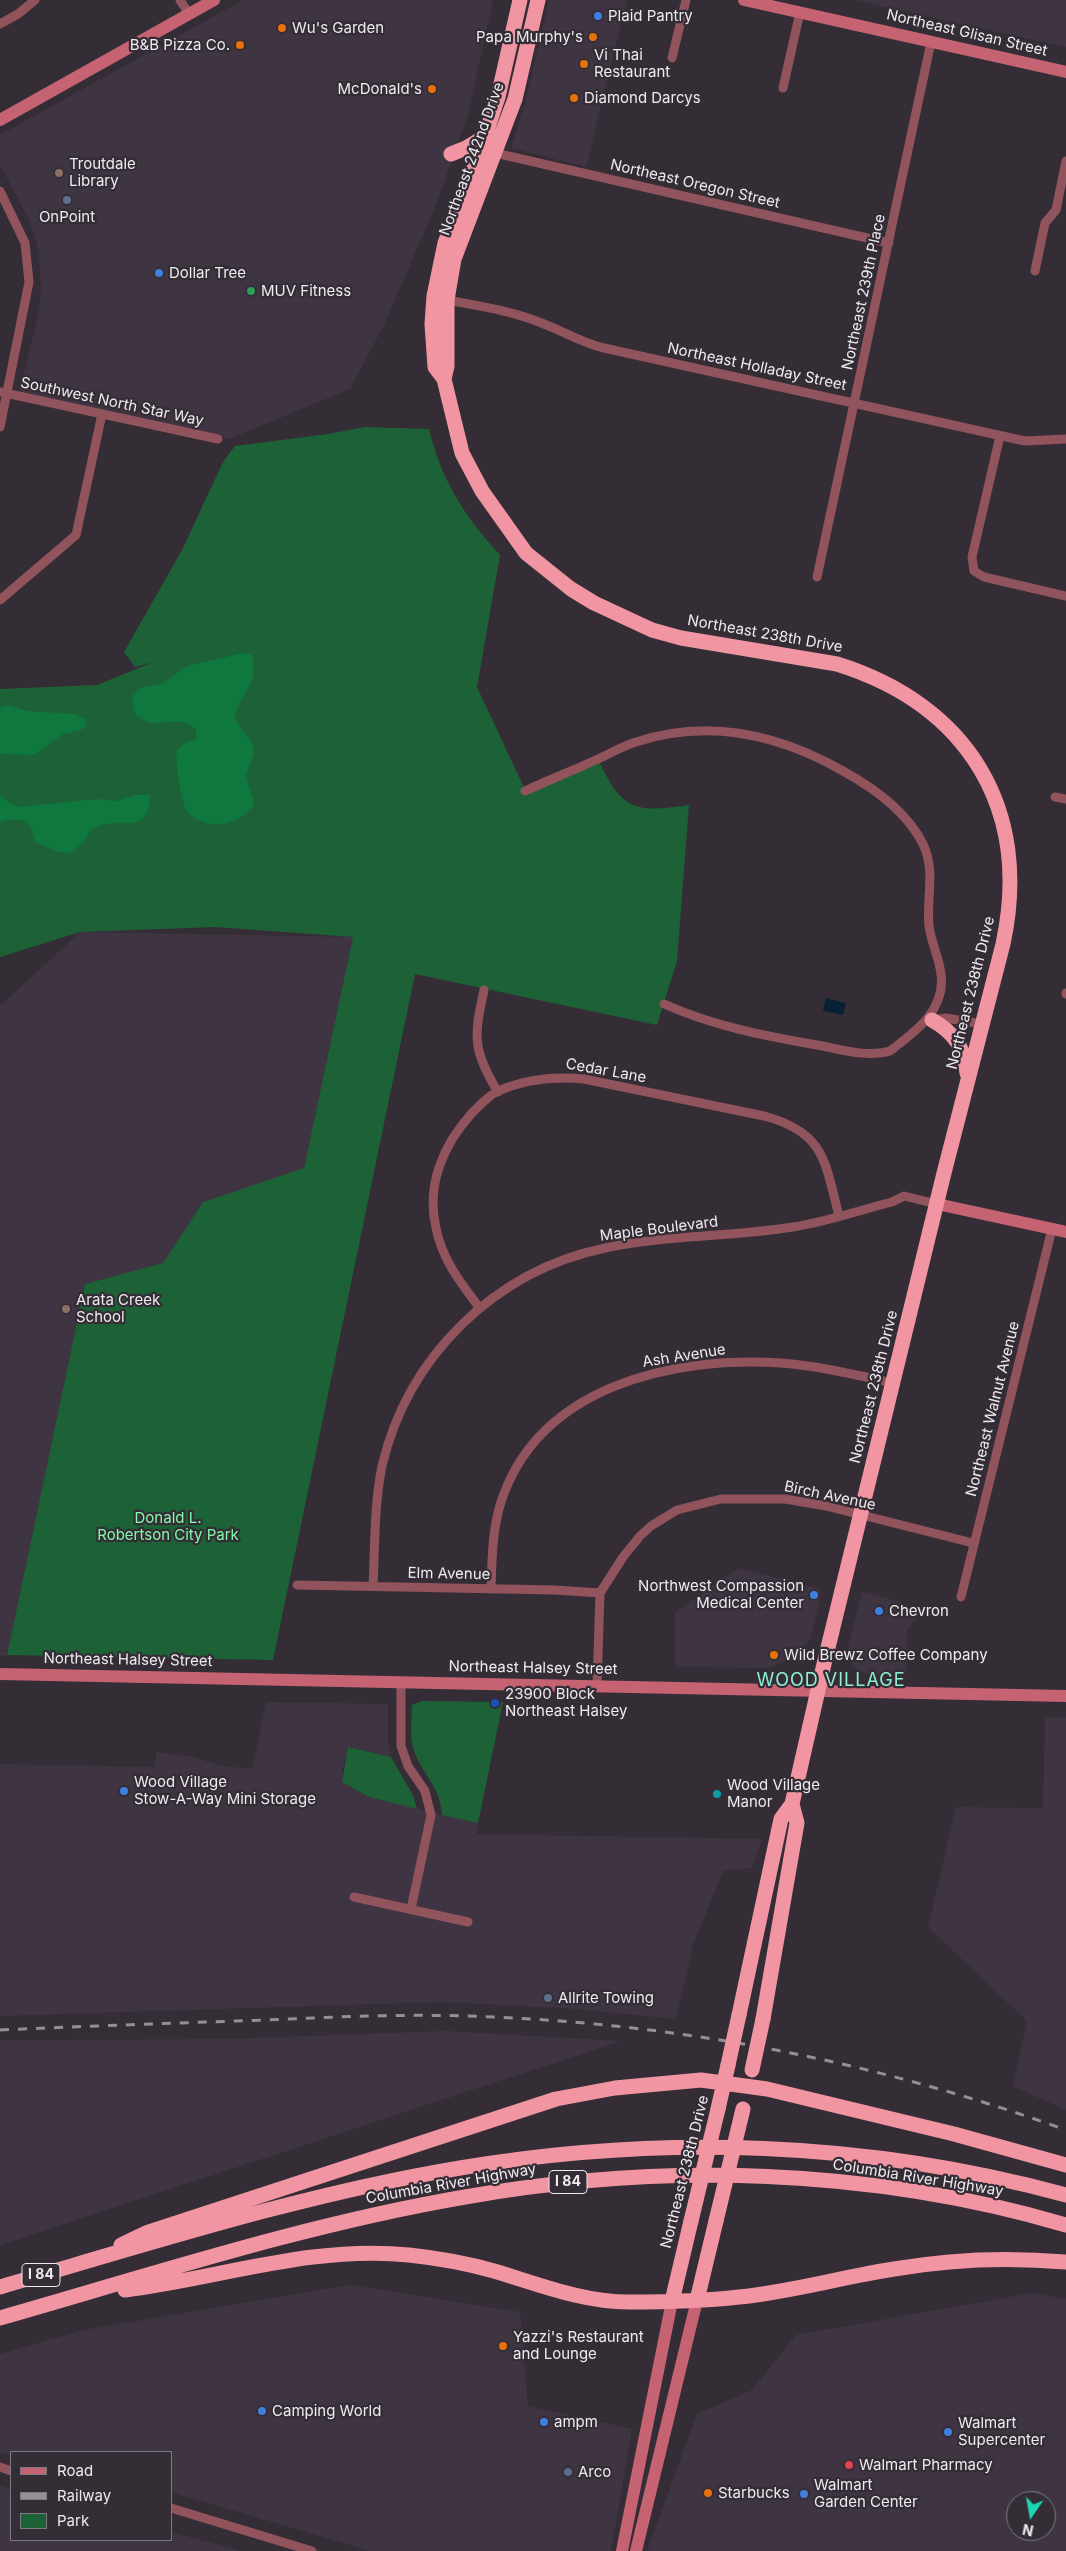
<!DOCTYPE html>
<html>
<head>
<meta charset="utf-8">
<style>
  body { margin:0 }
  #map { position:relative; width:1066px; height:2551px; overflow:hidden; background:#342d36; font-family:Inter,sans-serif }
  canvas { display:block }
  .legend { position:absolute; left:10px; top:2451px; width:162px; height:90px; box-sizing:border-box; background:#342d36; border:1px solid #7e7980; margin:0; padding:6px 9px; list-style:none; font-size:15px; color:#eeeaef }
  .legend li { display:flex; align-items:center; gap:10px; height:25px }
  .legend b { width:25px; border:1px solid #7e7980 }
  .north { position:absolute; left:1006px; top:2491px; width:50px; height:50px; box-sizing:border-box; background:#342d36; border:1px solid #7e7980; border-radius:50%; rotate:192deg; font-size:14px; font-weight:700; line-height:20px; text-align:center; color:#eeeaef }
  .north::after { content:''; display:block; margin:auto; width:18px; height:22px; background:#1cd5b1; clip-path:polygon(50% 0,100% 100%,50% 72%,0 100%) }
</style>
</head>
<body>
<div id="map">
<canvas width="1066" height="2551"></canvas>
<ul class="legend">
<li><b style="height:6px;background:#c66373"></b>Road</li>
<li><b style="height:6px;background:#948e95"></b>Railway</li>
<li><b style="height:14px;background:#1d6137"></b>Park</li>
</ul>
<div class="north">N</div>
</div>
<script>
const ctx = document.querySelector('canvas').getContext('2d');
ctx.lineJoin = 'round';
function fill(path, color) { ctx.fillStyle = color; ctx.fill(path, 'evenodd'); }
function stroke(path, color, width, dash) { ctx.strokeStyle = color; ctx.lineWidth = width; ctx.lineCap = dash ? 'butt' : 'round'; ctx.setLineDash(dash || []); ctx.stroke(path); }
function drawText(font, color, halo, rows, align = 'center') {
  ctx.font = font + ' Inter,sans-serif'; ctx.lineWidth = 4.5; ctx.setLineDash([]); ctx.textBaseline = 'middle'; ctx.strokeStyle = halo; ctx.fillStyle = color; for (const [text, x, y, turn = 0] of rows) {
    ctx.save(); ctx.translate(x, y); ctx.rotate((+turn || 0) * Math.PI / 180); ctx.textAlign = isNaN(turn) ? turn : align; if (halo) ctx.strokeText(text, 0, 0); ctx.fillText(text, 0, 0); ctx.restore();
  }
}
const built = new Path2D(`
  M 243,0 L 493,0 L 468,115 L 436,205 L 384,325 L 350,389 L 229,439 L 19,394 L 39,311 L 41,289 L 39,253 L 30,221 L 0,165 L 0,135 Z
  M 549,0 L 627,0 L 586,167 L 511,148 L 524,108 Z
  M 856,0 L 1066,0 L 1066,47 L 956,23 Z
  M 80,932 L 353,937 L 304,1168 L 203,1202 L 164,1263 L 85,1284 L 7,1655 L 0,1656 L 0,1006 Z
  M 739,1568 L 822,1589 L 810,1640 L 791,1659 L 770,1668 L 675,1667 L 675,1612 Z
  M 862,1592 L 901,1602 L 918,1617 L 907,1630 L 906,1677 L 871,1675 L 859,1671 L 852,1664 L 847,1653 Z
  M 266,1702 L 388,1704 L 388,1741 L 391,1757 L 349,1747 L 342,1771 L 343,1782 L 369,1797 L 478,1823 L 476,1834 L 762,1839 L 752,1868 L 723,1871 L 693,1945 L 676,2019 L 564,2008 L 441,2002 L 0,2016 L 0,1764 L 155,1767 L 156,1752 L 193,1757 L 223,1766 L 252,1769 Z
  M 1045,1717 L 1066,1717 L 1066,2110 L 1013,2086 L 1027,2021 L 928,1927 L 956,1807 L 1043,1808 Z
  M 446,2031 L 621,2041 L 0,2245 L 0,2040 L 224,2039 Z
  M 351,2285 L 520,2312 L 528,2406 L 632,2429 L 611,2551 L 370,2551 L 171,2492 L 171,2452 L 11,2452 L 11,2456 L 0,2453 L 0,2354 L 83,2330 Z
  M 1032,2293 L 1066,2299 L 1066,2551 L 647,2551 L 697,2414 L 752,2390 L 796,2335 ZM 1016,2501 L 1046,2501 L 1046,2531 L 1016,2531 Z
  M 0,2486 L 11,2489 L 11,2540 L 171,2540 L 171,2532 L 241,2551 L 0,2551 Z`);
const green = new Path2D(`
  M 365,427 L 429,429 C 442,482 464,515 500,555 L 477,687 L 526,792 L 599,761 C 622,811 636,813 689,805 L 677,961 L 657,1025 L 415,974 L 273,1660 L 7,1655 L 85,1284 L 163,1263 L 203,1202 L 304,1168 L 353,937 L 215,927 L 80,932 L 0,957 L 0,689 L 97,685 L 153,662 L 135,667 L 124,652 L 182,550 L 223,462 L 235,446 L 328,434 Z
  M 422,1701 L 503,1702 L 478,1823 L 442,1815 C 440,1786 423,1775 414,1751 C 409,1737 412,1720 412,1705 Z
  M 348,1747 L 391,1757 L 413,1795 L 417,1809 L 369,1797 L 342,1782 Z`);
const forest = new Path2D(`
  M 244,653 L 251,654 C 261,683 240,693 234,718 L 253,744 L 254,753 L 246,776 L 254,804 C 241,825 205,833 187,811 C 182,805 174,757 177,751 C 181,743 189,742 197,739 L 196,729 C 180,716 169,724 153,723 C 146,723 140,718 135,714 L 132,703 L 133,696 L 142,687 L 162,684 L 187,666 Z
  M 9,705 L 27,711 L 73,714 L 84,718 L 87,724 L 83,729 L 63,734 L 40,751 L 31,755 L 0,754 L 0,708 Z
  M 0,795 L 10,803 L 20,807 L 97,799 L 117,801 L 135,795 L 150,795 C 148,839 120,815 96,827 C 90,830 88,836 84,841 C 80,846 74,850 69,853 L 59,852 L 35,842 L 31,827 L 22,820 L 4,820 L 0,823 Z`);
const water = new Path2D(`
  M 826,998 L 846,1003 L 843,1015 L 823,1011 Z`);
const street = new Path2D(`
  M 180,0 L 189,14
  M 0,24 L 18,14 L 35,0
  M 672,58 L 686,0
  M 783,88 L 800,12
  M 495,153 L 889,243
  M 0,191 L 25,243 L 29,282 L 0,427
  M 1035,271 L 1045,223 L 1056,210 L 1066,161
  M 447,300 C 479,306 514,311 544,324 C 565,332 582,343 604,348 L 1025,441 L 1066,439
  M 0,392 L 218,439
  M 1000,436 L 972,557 L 974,571 L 984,577 L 1066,596
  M 817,577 L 931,42
  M 0,600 L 76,535 L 102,414
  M 525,791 C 549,780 574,770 598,759 C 611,753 623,746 636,742 C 709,718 778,734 843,771 C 874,788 907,812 923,844 C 936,871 926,898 929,926 C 931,942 939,957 941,974 C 946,1010 915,1032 890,1051 C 867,1058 840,1049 817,1045 C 765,1036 713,1026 664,1004
  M 1055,797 L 1066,799
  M 484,990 C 474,1036 472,1050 498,1092
  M 1066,994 L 1066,993
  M 933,1020 L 946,1018 L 982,1024
  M 479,1307 C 460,1282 442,1259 436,1228 C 426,1185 443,1145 472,1113 C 480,1105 488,1096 498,1091 C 526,1079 554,1076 584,1079 L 764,1116 C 825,1132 825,1162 839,1216
  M 297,1585 L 555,1590 L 600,1593
  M 373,1586 C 375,1547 374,1505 382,1466 C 408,1356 495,1271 605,1248 C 667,1235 731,1237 793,1227 C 827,1222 860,1210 892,1202 L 904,1196 L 937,1204
  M 491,1589 C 492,1560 492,1530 501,1502 C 539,1386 672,1356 781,1363 C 820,1366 856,1375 893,1383
  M 961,1597 L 1052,1229
  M 401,1682 L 401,1746 L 408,1766 L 425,1791 L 431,1815 L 411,1909
  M 597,1686 L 600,1593 L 623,1557 L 640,1536 L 651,1526 L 677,1510 L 721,1499 L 785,1499 L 826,1506 L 973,1543
  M 354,1897 L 468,1922
  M 0,2467 L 11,2471
  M 171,2508 L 312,2551`);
const secondary = new Path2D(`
  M 744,0 L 1066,72
  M 0,120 L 214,0
  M 937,1204 L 1066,1232
  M 0,1674 L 1066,1696
  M 622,2551 L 672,2301
  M 636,2551 L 697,2300`);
const highway = new Path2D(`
  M 520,0 L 498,97 L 479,155 L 445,243 L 434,296 L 432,324 L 435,367 L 444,379 L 462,453 L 482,491 L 526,553 L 571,589 L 594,603 L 652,630 L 681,638 L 837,664 C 968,705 1032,809 1003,944 L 944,1173 L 824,1664 L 792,1804 L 781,1819 L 739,2015
  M 451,154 L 466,148 L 486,136
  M 444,379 L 447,366 L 447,300 L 454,259 L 515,99 L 538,0
  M 932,1020 C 955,1033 964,1048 967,1073
  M 763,2019 L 797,1823 L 792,1804
  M 718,2109 L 728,2065
  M 121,2245 L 146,2233 L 556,2099 L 615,2088 L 701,2080 L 767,2089 L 954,2134 L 1066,2165
  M 0,2287 C 151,2243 304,2194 460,2168 C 662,2134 868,2141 1066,2195
  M 125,2290 C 220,2278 312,2245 409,2255 C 437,2258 466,2263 494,2271 C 538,2284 582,2302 629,2302 C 665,2302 703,2301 739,2297 C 791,2292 842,2277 894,2269 C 951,2259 1008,2257 1066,2262
  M 697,2300 L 716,2221
  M 672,2301 L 691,2221
  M 0,2318 C 154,2274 307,2224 465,2197 C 664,2162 872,2168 1066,2225`);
const rail = new Path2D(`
  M 0,2030 C 89,2026 177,2023 266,2020 C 333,2017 399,2014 466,2016 C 672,2022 872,2060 1066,2130`);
const highwayBridge = new Path2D(`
  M 728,2065 L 739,2015
  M 752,2070 L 763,2019
  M 691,2221 L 718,2109
  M 716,2221 L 743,2109`);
const markers = [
  [598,16,5,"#3f7fe0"],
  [282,28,5,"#e8710a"],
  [593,37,5,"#e8710a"],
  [240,45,5,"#e8710a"],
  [584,64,5,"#e8710a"],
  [432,89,5,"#e8710a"],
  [574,98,5,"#e8710a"],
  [59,173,5,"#8d6e63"],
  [67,200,5,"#5c6f8a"],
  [159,273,5,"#3f7fe0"],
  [251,291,5,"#2e9e5b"],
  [66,1309,5,"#8d6e63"],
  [814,1595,5,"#3f7fe0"],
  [879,1611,5,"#3f7fe0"],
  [774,1655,5,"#e8710a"],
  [495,1703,5,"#1a4fb4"],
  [124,1791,5,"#3f7fe0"],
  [717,1794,5,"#0f9aa8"],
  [548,1998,5,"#5c6f8a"],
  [503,2346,5,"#e8710a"],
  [262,2411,5,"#3f7fe0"],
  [544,2422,5,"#3f7fe0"],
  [948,2432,5,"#3f7fe0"],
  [849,2465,5,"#e0444e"],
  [568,2472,5,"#5c6f8a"],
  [708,2493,5,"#e8710a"],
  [804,2494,5,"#3f7fe0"]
];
const shields = [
  [568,2182,38],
  [41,2275,38]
];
const shieldNames = [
  ["I 84",568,2182],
  ["I 84",41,2275]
];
const poiNames = [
  ["Plaid Pantry",608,16],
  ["Wu's Garden",292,28],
  ["Papa Murphy's",583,37,"right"],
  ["B&B Pizza Co.",230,45,"right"],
  ["Vi Thai",594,55],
  ["Restaurant",594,72],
  ["McDonald's",422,89,"right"],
  ["Diamond Darcys",584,98],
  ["Troutdale",69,164],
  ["Library",69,181],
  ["OnPoint",67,217,"center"],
  ["Dollar Tree",169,273],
  ["MUV Fitness",261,291],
  ["Arata Creek",76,1300],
  ["School",76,1317],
  ["Northwest Compassion",804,1586,"right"],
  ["Medical Center",804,1603,"right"],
  ["Chevron",889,1611],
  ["Wild Brewz Coffee Company",784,1655],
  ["23900 Block",505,1694],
  ["Northeast Halsey",505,1711],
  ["Wood Village",134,1782],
  ["Stow-A-Way Mini Storage",134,1799],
  ["Wood Village",727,1785],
  ["Manor",727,1802],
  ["Allrite Towing",558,1998],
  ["Yazzi's Restaurant",513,2337],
  ["and Lounge",513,2354],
  ["Camping World",272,2411],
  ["ampm",554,2422],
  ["Walmart",958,2423],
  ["Supercenter",958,2440],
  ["Walmart Pharmacy",859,2465],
  ["Arco",578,2472],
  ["Walmart",814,2485],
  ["Garden Center",814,2502],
  ["Starbucks",718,2493]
];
const streetNames = [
  ["Northeast Glisan Street",967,33,13],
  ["Northeast 242nd Drive",472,159,-70],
  ["Northeast Oregon Street",695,184,13],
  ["Northeast 239th Place",864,292,-78],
  ["Northeast Holladay Street",757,367,12],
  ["Southwest North Star Way",112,402,12],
  ["Northeast 238th Drive",765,634,10],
  ["Northeast 238th Drive",971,993,-76],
  ["Cedar Lane",606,1071,10],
  ["Maple Boulevard",659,1229,-7],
  ["Ash Avenue",684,1356,-9],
  ["Northeast 238th Drive",874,1387,-76],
  ["Northeast Walnut Avenue",993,1409,-76],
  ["Birch Avenue",830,1496,12],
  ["Elm Avenue",449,1574,1],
  ["Northeast Halsey Street",128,1660,1],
  ["Northeast Halsey Street",533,1668,1],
  ["Northeast 238th Drive",685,2172,-76],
  ["Columbia River Highway",918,2178,9],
  ["Columbia River Highway",451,2184,-10]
];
const parkNames = [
  ["Donald L.",168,1518],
  ["Robertson City Park",168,1535]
];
const quarterNames = [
  ["WOOD VILLAGE",831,1681]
];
fill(built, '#3f3442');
fill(green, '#1d6137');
fill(forest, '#0f783f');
fill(water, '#082035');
stroke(street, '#91535c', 9);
stroke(secondary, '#c66373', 12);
stroke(highway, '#f295a2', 15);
stroke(rail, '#948e95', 3, [9, 9]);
stroke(highwayBridge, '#f295a2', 15);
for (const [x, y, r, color] of markers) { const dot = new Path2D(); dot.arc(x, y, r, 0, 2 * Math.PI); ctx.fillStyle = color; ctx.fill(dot); stroke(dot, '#342d36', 2); }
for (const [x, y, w] of shields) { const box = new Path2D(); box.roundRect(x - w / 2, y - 11.5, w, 23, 4); ctx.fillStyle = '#342d36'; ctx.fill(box); stroke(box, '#eeeaef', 1); }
drawText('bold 14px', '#eeeaef', null, shieldNames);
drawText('15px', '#eeeaef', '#342d36', poiNames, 'left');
drawText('15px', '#eeeaef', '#342d36', streetNames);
drawText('15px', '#81f8a7', '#342d36', parkNames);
ctx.letterSpacing = '1px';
drawText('18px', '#8cedd3', '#342d36', quarterNames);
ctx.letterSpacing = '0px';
</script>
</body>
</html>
